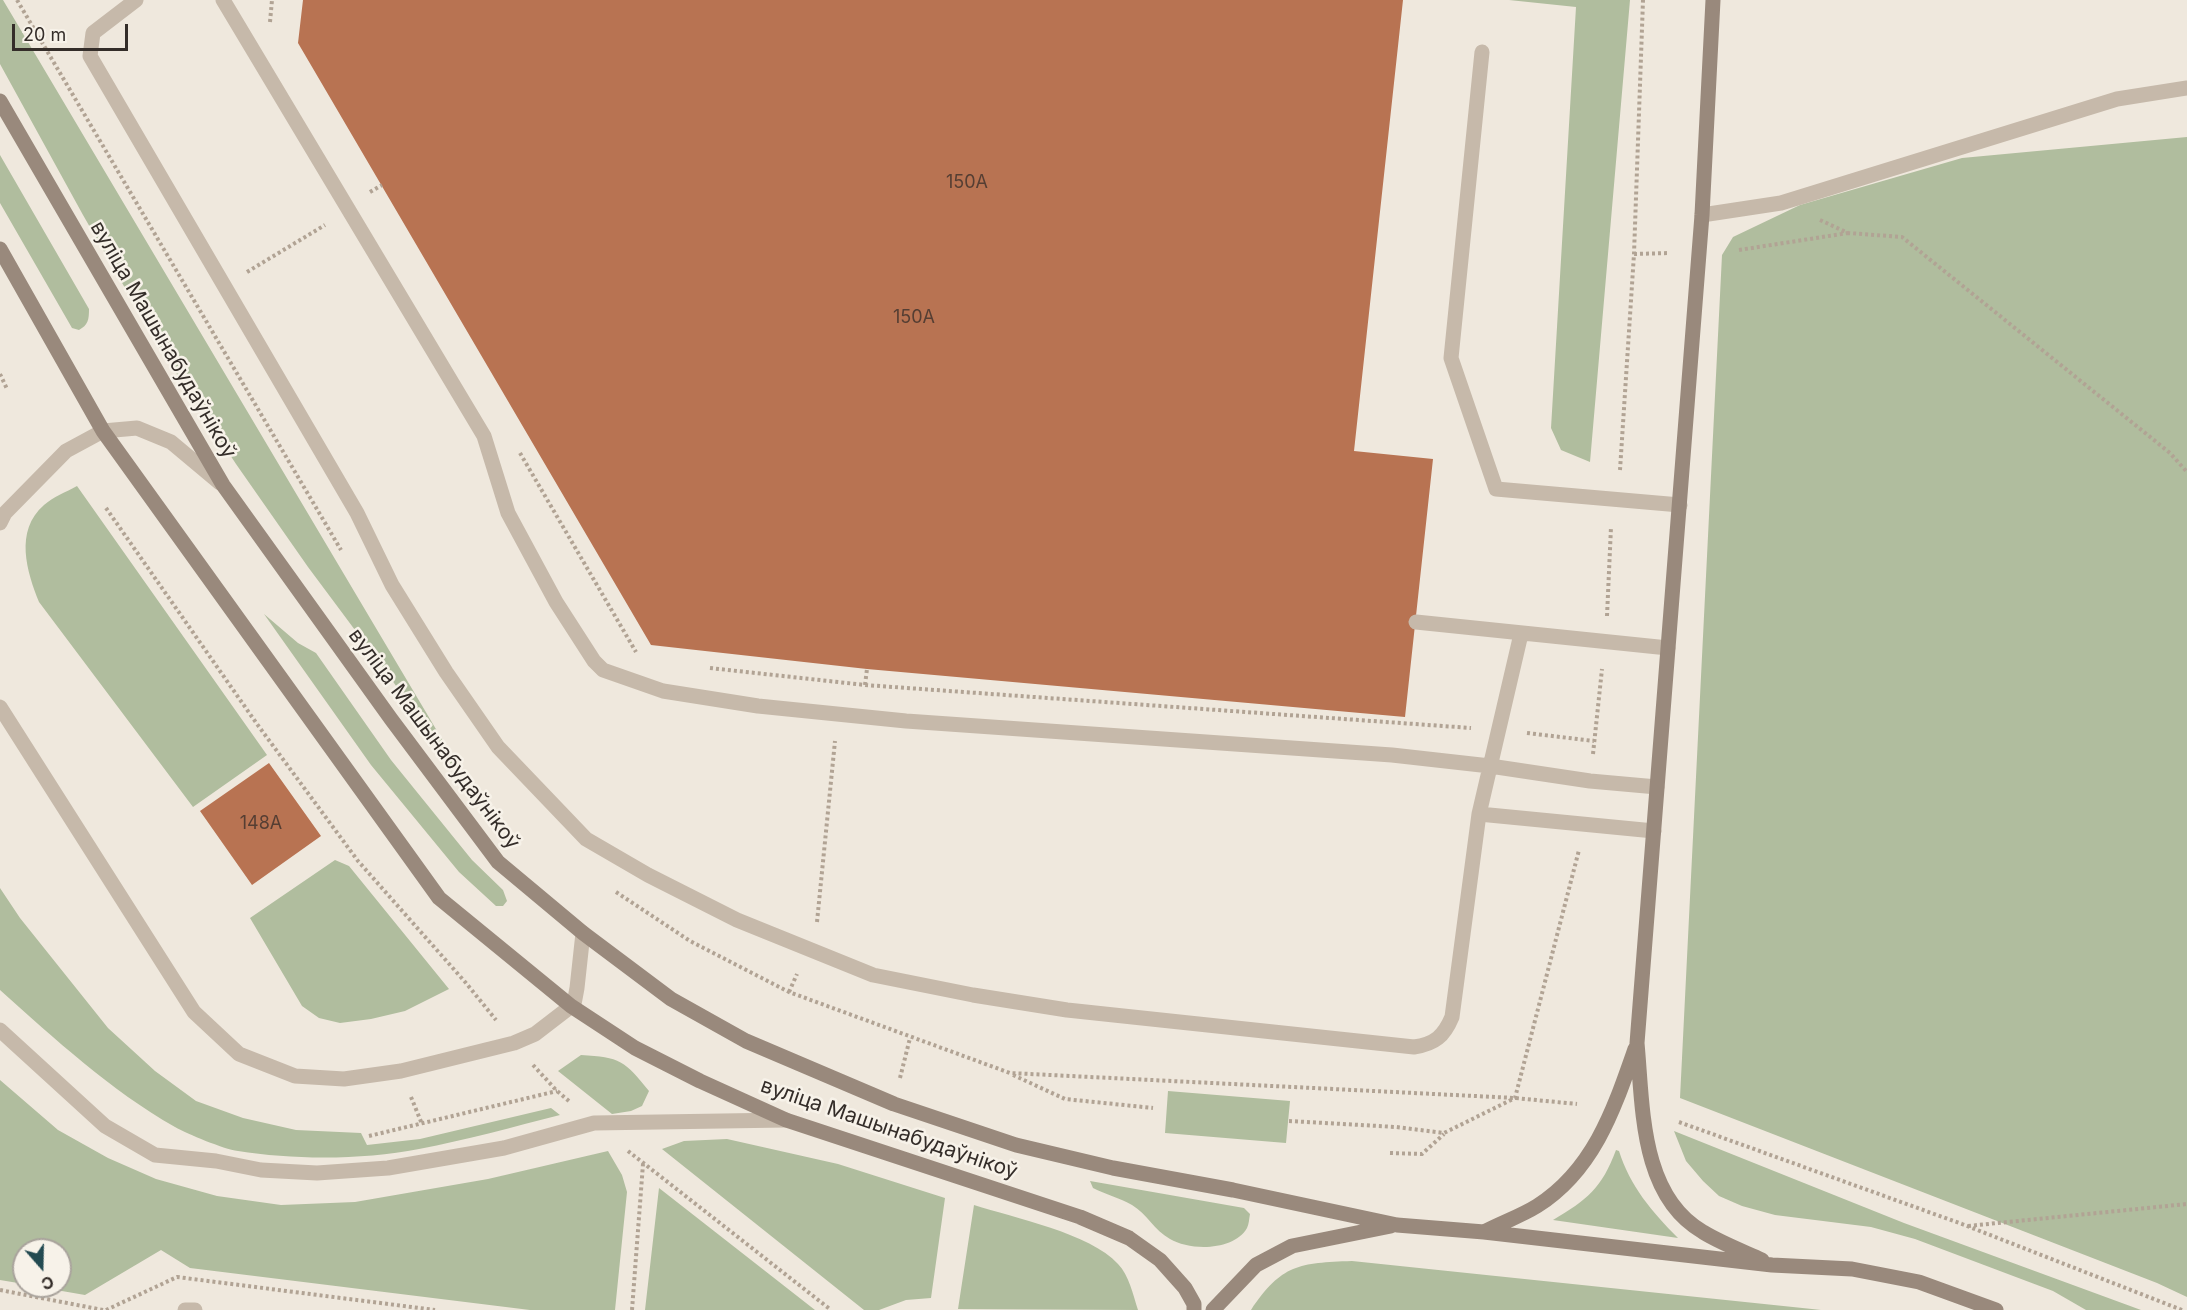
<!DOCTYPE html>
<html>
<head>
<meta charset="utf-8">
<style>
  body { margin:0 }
  #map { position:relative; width:2187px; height:1310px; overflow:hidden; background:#efe8dd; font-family:Inter,sans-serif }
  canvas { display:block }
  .north { position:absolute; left:12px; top:1238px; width:60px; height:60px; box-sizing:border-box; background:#f7f2e9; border:2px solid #a9a39c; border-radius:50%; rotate:160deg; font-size:16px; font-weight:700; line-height:24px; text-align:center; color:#342d29 }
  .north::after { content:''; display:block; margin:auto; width:21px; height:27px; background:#234a51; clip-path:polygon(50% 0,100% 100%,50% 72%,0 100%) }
  .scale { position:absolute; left:12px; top:24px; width:116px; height:27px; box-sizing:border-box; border:3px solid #342d29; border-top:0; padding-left:8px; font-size:18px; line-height:21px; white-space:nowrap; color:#342d29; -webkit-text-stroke:4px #f7f2e9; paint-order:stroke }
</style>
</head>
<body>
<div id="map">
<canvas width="2187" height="1310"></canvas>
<div class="north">С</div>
<div class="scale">20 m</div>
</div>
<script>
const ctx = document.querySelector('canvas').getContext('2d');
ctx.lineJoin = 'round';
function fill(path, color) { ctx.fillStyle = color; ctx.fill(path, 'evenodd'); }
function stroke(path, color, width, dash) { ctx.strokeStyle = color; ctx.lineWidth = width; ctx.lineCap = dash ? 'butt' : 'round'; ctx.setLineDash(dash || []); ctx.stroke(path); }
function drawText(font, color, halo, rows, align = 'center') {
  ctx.font = font + ' Inter,sans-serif'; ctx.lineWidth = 5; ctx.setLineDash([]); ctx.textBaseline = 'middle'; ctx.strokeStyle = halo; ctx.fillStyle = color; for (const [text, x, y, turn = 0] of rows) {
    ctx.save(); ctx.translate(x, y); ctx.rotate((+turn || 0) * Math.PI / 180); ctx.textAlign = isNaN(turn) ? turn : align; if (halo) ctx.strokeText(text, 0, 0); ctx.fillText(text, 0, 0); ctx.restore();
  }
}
const green = new Path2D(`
  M 0,0 L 3,0 L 465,778 L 450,763 L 387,673 L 308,567 L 236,464 L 159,347 L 83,215 L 0,64 Z
  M 1509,0 L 1630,0 L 1590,462 L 1561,450 L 1551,428 L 1576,7 Z
  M 2187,137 L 2187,1297 L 2157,1283 L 1680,1098 L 1722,255 L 1733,237 L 1800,205 L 1962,158 Z
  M 0,155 L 89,309 C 89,320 88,325 79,330 L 72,328 L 0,203 Z
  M 77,486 L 267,755 L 193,807 L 39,602 C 27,572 14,531 44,505 C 53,497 66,492 77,486 Z
  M 264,614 L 298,643 L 316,653 L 391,760 L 472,860 L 503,890 L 507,901 L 503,906 L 496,906 L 459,872 L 371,765 Z
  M 335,860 L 349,866 L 449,989 L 405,1011 L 371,1019 L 340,1023 L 319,1018 L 302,1006 L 250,918 Z
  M 0,888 L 20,918 L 108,1028 L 155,1071 L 196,1101 L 243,1118 L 296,1130 L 361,1133 L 367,1145 L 420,1139 L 551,1108 L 560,1115 C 513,1127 466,1140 419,1149 C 363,1160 294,1160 238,1151 C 223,1149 188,1134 175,1127 C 110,1090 55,1039 0,990 Z
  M 581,1055 C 620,1057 625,1061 649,1091 L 642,1106 L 631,1111 L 612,1114 L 558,1071 Z
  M 0,1080 L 58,1130 L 108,1158 L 156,1179 L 217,1196 L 281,1205 L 355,1202 L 488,1179 L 608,1151 L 622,1175 L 627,1192 L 615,1310 L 530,1310 L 190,1268 L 161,1250 L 85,1295 L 33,1286 L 60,1286 L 60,1250 L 24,1250 L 24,1284 L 0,1280 Z
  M 1168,1091 L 1290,1101 L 1286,1143 L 1165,1133 Z
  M 1674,1131 L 1904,1223 L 2141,1310 L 2086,1310 L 2053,1291 L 1915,1239 L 1871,1227 L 1775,1215 L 1742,1206 L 1719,1196 L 1703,1181 L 1686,1161 Z
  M 727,1139 L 838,1164 L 945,1198 L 931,1298 L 906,1300 L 879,1310 L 864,1310 L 662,1149 L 684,1141 Z
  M 1616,1150 L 1619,1151 C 1630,1186 1652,1212 1678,1238 L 1553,1220 C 1587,1200 1602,1188 1616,1150 Z
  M 1090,1181 L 1244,1208 L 1250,1214 C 1249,1219 1249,1224 1247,1228 C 1234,1251 1190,1251 1170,1239 C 1154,1230 1147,1214 1132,1205 C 1120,1198 1105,1194 1093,1188 Z
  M 659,1188 L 815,1310 L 645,1310 Z
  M 974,1205 C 1014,1218 1090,1233 1118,1264 C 1129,1275 1133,1295 1138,1310 L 958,1309 Z
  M 1352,1261 L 1812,1309 L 1821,1310 L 1251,1310 C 1282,1264 1299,1263 1352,1261 Z`);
const building = new Path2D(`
  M 303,0 L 1403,0 L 1354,451 L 1433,459 L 1405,717 L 867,669 L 651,645 L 298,43 Z
  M 269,763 L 321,836 L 252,885 L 200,811 Z`);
const path = new Path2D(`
  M 17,0 L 341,550
  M 270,22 L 272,0
  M 370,192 L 382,185
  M 1820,220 L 1848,233 L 1902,237 L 2170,453 L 2187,472
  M 1739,250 L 1848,233
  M 1634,254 L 1670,253
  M 247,272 L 325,225
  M 0,374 L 7,389
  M 520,453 L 636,652
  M 1620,470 L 1634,254 L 1643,0
  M 106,508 L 257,724 L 358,861 L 466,983 L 496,1020
  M 1607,616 L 1611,527
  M 710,668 L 865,685 L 1471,728
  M 865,685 L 867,669
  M 1527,733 L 1594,741
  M 1593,754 L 1602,669
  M 616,892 L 690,941 L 789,992 L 1010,1073 L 1515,1098 L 1577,1104
  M 817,922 L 835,741
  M 789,992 L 797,974
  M 533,1065 L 557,1091 L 570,1102
  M 1013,1075 L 1065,1099 L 1153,1108
  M 900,1078 L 910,1038
  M 411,1097 L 422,1124
  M 1289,1121 L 1396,1127 L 1444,1133 L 1515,1098 L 1579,850
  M 1679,1122 L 1962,1224 L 2182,1310
  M 369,1136 L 557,1091
  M 628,1151 L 831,1310
  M 1390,1153 L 1422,1154 L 1444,1134
  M 1968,1226 L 2187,1204
  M 0,1290 L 103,1310
  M 106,1310 L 177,1277 L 435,1310
  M 632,1310 L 643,1164`);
const lane = new Path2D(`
  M 136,0 L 93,33 L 90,56 L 357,513 L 392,585 L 446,672 L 498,747 L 586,839 L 648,875 L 737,920 L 873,975 L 973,995 L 1067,1010 L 1414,1047 C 1435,1044 1444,1036 1452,1017 L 1479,814 L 1521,634
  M 223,0 L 484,436 L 508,513 L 556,602 L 594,661 L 603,670 L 663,691 L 758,706 L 906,721 L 1392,755 L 1490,766 L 1590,781 L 1657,787
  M 1482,52 L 1451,358 L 1496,489 L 1680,505
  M 1702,215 L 1781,203 L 2117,99 L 2187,88
  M 0,523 L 5,513 L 66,451 L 103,431 L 137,428 L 171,442 L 220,483
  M 1416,622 L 1668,648
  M 0,707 L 194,1012 L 239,1054 L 295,1076 L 344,1079 L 401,1071 L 514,1043 L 535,1034 L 574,1004 L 577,988 L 583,933
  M 1479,814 L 1654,831
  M 0,1030 L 105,1126 L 155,1155 L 216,1161 L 261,1170 L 317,1173 L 388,1168 L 504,1148 L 594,1123 L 786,1120
  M 185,1310 L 195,1310`);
const secondary = new Path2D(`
  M 1713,0 L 1702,215 L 1637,1043 C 1643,1107 1640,1196 1703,1232 C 1721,1243 1742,1251 1762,1260
  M 0,101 L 223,485 L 391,719 L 498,862 L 583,933 L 671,999 L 746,1041 L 894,1104 L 1016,1145 L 1113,1168 L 1233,1190 L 1397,1225 L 1484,1232 L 1772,1265 L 1852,1269 L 1919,1282 L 1996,1310
  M 0,249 L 103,431 L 439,898 L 571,1006 L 635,1048 L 700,1081 L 786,1120 L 1080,1217 L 1129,1238 L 1160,1260 L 1185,1288 L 1194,1304 L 1194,1310
  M 1484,1232 C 1501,1223 1521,1216 1537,1206 C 1594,1170 1614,1109 1635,1049
  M 1213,1310 L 1256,1265 L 1292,1246 L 1391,1226`);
const numberNames = [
  ["150А",967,183],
  ["150А",914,318],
  ["148А",261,824]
];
const streetNames = [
  ["вуліца Машынабудаўнікоў",163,340,60],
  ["вуліца Машынабудаўнікоў",434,739,53],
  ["вуліца Машынабудаўнікоў",889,1129,19]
];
fill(green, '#b0bd9e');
fill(building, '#b87352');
stroke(path, '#b1a394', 4, [3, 3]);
stroke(lane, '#c6b9aa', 15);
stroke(secondary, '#99897c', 15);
drawText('18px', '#553e33', null, numberNames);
drawText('21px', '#342d29', '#f7f2e9', streetNames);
</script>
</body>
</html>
